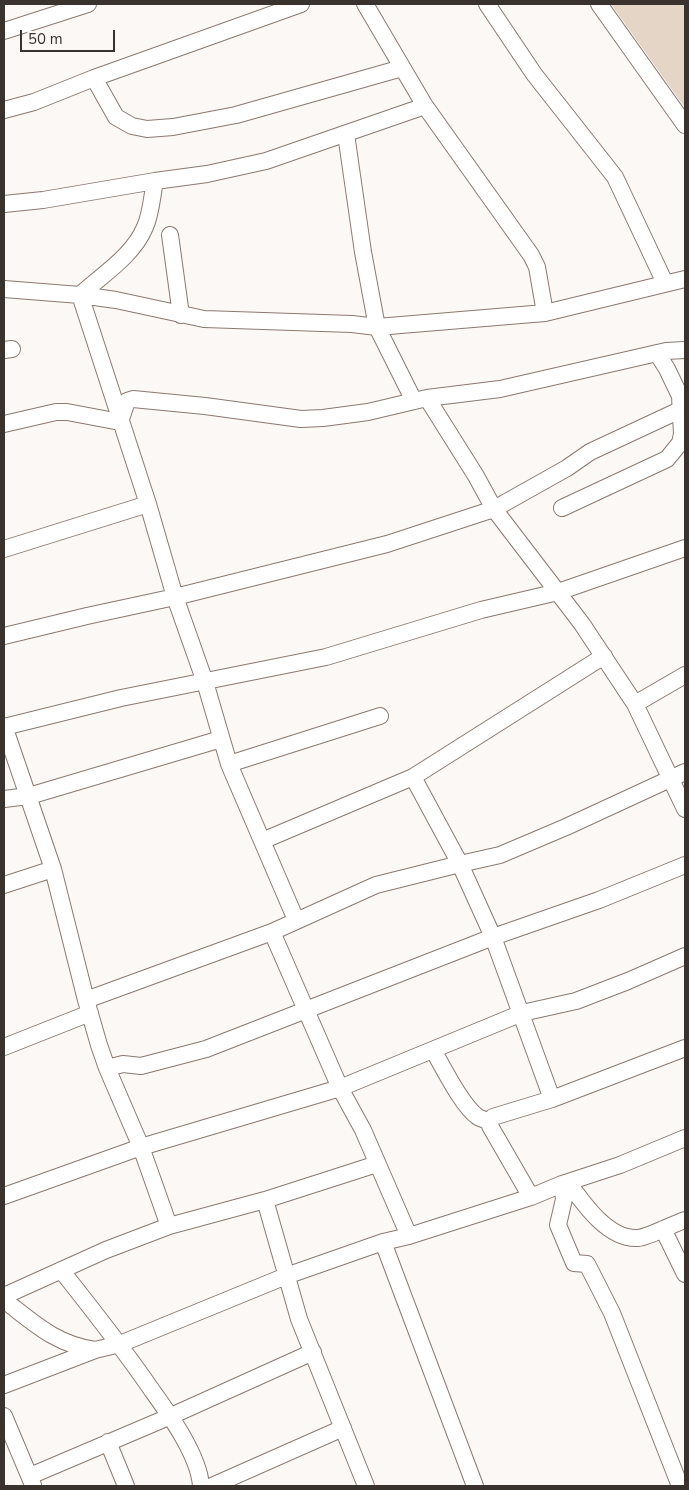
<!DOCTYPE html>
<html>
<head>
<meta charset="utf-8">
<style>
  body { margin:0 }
  #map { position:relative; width:689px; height:1490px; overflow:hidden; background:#fcf8f6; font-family:"Nunito Sans",sans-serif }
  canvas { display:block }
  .frame { position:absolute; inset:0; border:5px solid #3a322e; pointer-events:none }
  .scale { position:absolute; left:20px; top:30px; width:95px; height:22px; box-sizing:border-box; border:2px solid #3a322e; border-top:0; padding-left:6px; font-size:15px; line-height:18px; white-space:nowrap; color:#3a322e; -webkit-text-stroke:4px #fcf8f6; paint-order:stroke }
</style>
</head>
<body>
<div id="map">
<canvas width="689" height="1490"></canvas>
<div class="frame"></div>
<div class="scale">50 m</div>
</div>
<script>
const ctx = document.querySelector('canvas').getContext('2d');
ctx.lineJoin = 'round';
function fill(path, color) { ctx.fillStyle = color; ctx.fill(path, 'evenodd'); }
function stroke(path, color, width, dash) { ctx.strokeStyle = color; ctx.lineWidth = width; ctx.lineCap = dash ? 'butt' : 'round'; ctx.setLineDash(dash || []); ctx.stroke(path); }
const building = new Path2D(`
  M 611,4 L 685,4 L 685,108 Z`);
const minor = new Path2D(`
  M 365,4 L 425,106 L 531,255 L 537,267 L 545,313
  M 487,4 L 534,74 L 615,177 L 665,283
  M 599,4 L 685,125
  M 4,31 L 88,4
  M 94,78 L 116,117 L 132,126 L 147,129 L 173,127 L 236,115 L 402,68
  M 4,110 L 34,102 L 94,78 L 301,4
  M 346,134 L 363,252 L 377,327 L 414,401
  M 155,181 C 152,196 151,214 145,227 C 133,256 102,275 80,295 L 148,504 L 175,597 L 205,682 L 229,764 L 296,920
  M 4,204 L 43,200 L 155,181 L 207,174 L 266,161 L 425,106
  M 170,235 L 181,315
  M 4,289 L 80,295 L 116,300 L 204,319 L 352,324 L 377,327 L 545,313 L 685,279
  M 4,350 L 12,349
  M 657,353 L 667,369 L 680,396 L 685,402
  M 427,398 L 476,476 L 494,509 L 582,624 L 635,704 L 685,809
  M 4,424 L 56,412 L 67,412 L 120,422 L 127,401 L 133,399 L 205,406 L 301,419 L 323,418 L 368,412 L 427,398 L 500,389 L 666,351 L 685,350
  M 562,508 L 667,459 L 680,443 L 682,434 L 680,396
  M 4,549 L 148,504
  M 4,636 L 87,616 L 175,597 L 387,544 L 494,509 L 567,468 L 590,452 L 680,410
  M 635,704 L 685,675
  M 4,726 L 53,869 L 86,1000 L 99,1045 L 107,1068 L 141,1147 L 169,1226
  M 4,727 L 121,698 L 326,657 L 481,610 L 558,592 L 685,548
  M 229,764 L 380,716
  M 413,777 L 460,864 L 493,937 L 552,1099
  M 4,799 L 29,796 L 221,739
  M 262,841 L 413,777 L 604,656
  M 4,885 L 53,869
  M 272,932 L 340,1088 L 363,1130 L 409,1236
  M 86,1000 L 272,932 L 376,885 L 460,864 L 500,855 L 566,827 L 685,772
  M 4,1047 L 90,1013
  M 433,1050 C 443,1067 462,1106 478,1117 C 481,1119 486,1120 490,1121
  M 107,1068 L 123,1064 L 141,1066 L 206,1049 L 493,937 L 599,900 L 685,865
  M 490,1121 L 493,1117 L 552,1099 L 685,1048
  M 490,1121 L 490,1126 L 531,1197
  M 568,1182 C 583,1203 608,1240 638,1238 C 649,1237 673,1224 685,1220
  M 562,1184 L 564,1199 L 558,1225 L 574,1263 L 587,1264 L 612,1313 L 680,1486
  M 4,1196 L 141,1147 L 340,1088 L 522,1013 L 576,1001 L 628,981 L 685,956
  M 265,1200 L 299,1319 L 366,1486
  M 663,1229 L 685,1274
  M 383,1242 L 475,1486
  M 61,1270 C 92,1309 123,1348 151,1389 C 169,1414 199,1455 201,1486
  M 4,1296 L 106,1250 L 169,1226 L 265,1200 L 377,1164
  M 4,1300 C 34,1323 55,1344 95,1350
  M 4,1385 L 95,1350 L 120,1344 L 286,1276 L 383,1242 L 409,1236 L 531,1197 L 562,1184 L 620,1165 L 685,1138
  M 4,1416 L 33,1485
  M 108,1442 L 126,1486
  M 30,1476 L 171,1416 L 313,1352
  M 212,1486 L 343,1428`);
fill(building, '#e5d5c7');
stroke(minor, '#8b7970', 18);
stroke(minor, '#fff', 16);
</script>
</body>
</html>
